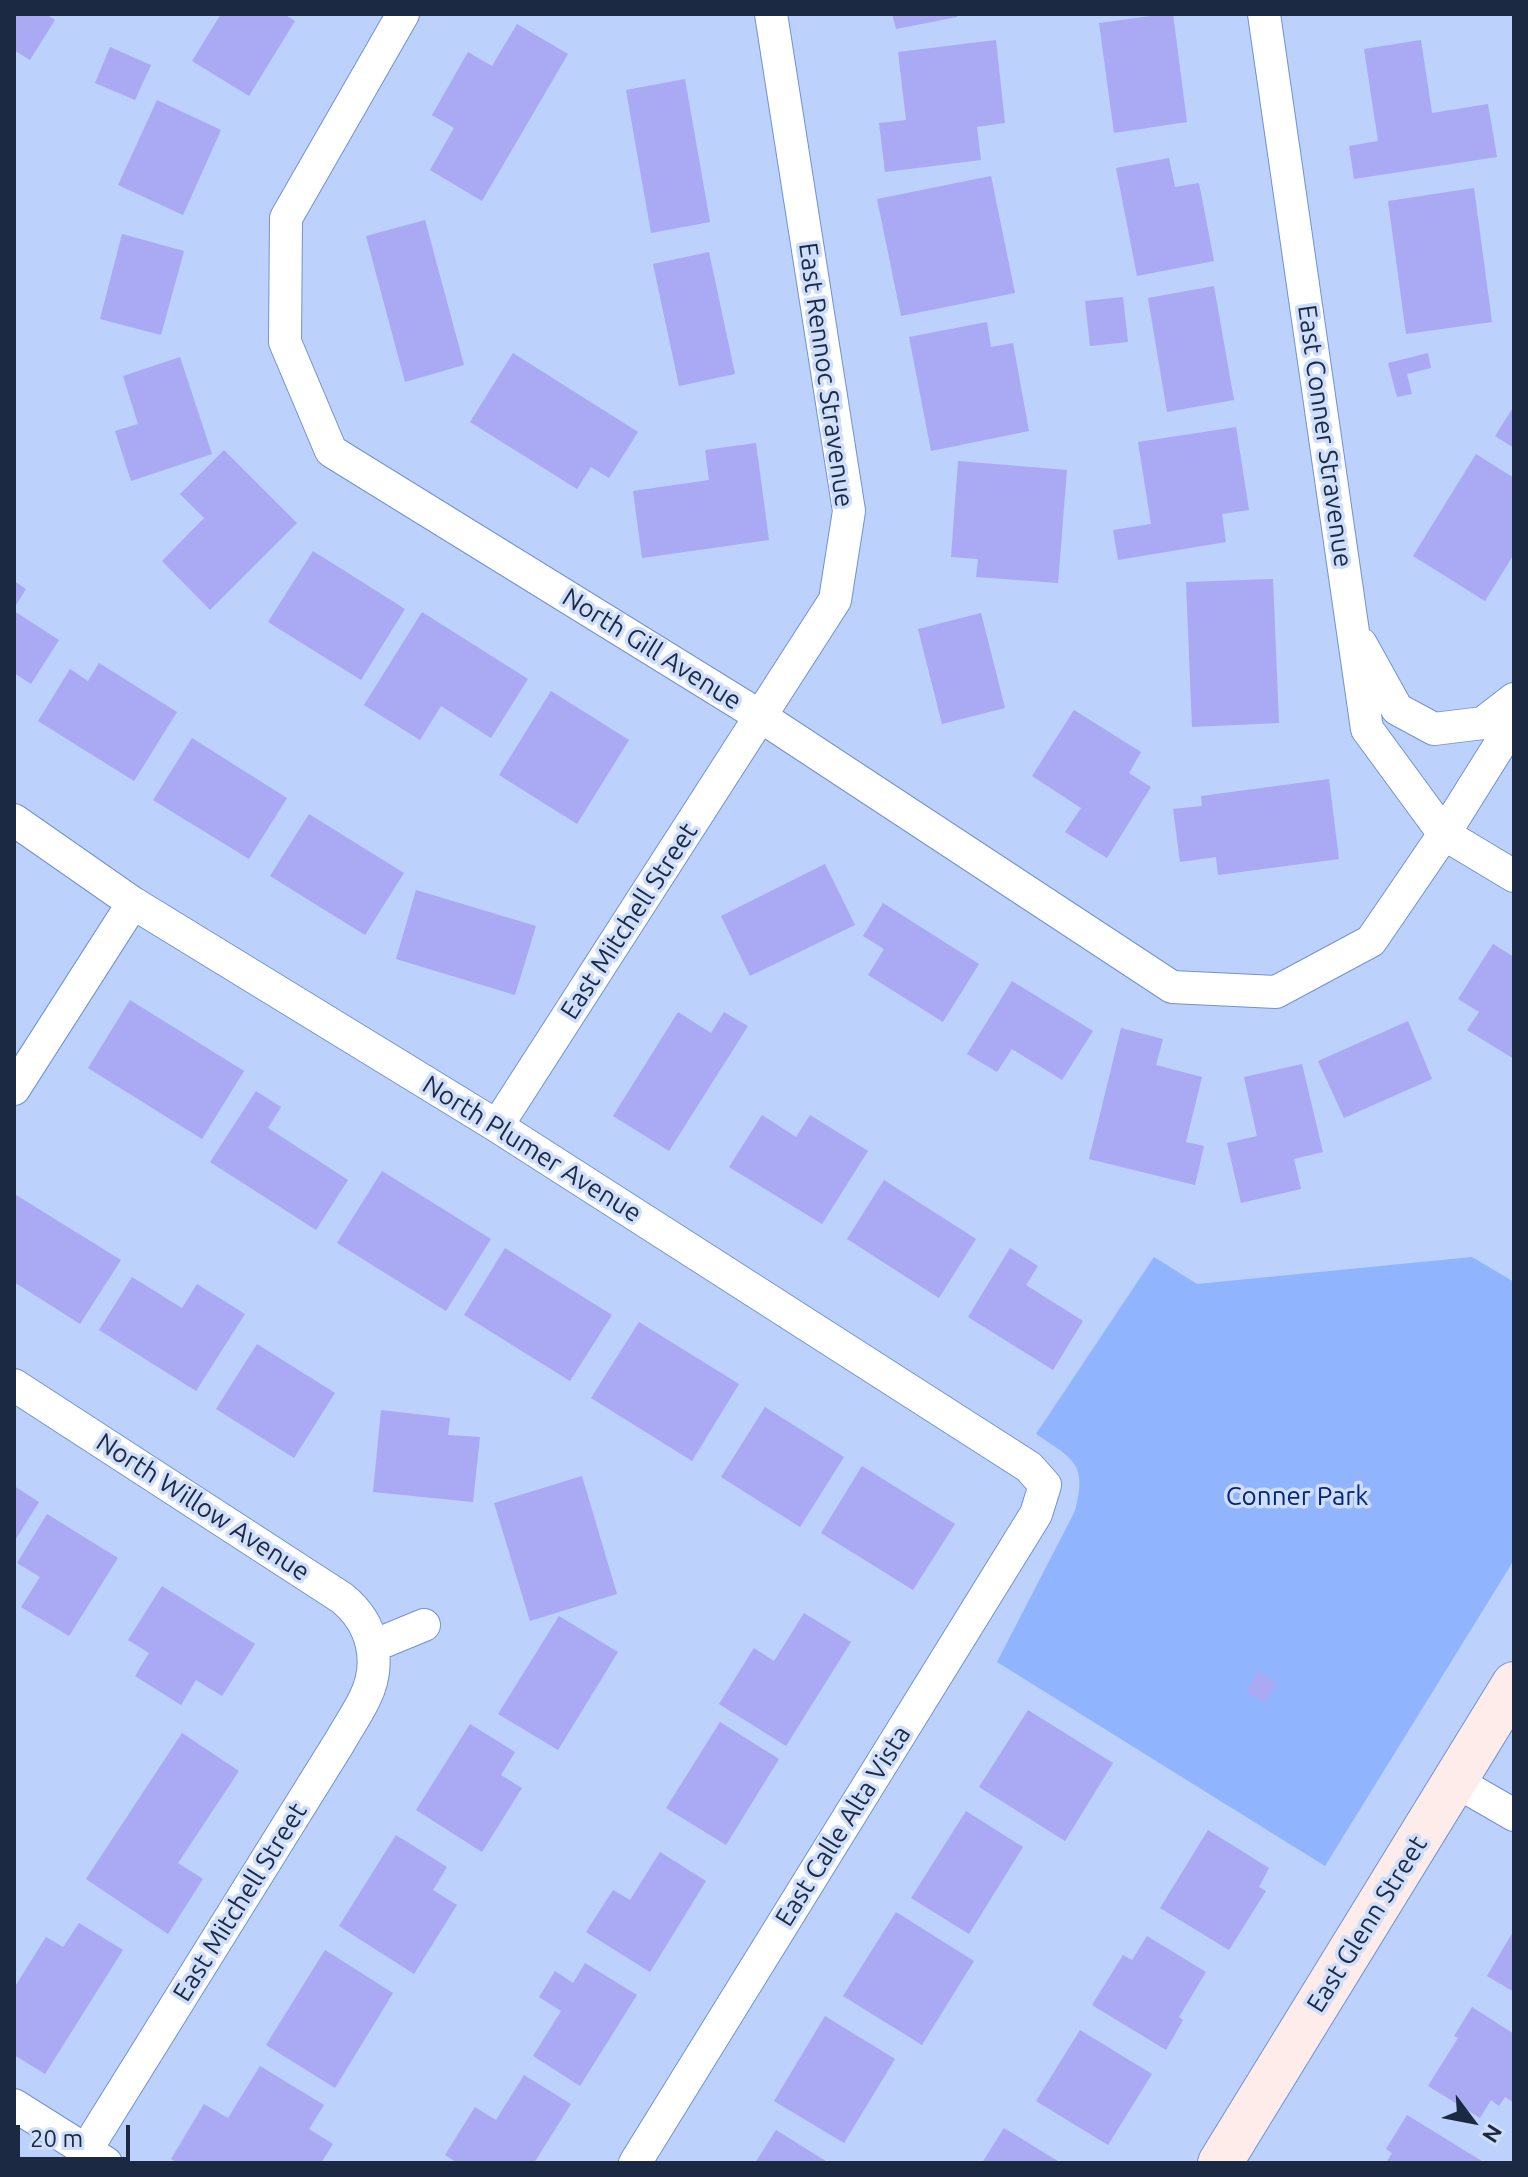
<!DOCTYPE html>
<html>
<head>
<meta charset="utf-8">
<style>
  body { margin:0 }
  #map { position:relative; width:1528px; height:2177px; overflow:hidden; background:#bcd1fb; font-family:Ubuntu,sans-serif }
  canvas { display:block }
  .frame { position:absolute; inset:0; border:16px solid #1c2943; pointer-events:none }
  .north { position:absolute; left:1432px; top:2081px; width:80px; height:80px; -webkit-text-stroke:6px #cfdefa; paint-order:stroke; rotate:122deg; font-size:22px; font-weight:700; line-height:32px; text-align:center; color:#1c2943 }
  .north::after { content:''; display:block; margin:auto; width:28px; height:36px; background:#1c2943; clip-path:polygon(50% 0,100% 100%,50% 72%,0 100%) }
  .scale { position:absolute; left:16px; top:2125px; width:114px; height:36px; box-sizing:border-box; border:4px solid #1c2943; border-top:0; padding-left:10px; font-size:24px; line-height:28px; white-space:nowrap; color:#1c2943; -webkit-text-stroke:6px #cfdefa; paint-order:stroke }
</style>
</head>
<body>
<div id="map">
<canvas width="1528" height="2177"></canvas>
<div class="frame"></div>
<div class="north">N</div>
<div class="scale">20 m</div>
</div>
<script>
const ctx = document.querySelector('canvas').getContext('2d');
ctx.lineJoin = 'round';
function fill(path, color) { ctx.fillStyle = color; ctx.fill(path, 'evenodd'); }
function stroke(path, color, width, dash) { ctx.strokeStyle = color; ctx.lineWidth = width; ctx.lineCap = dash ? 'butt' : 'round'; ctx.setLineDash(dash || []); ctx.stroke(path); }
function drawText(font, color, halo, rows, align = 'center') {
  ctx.font = font + ' Ubuntu,sans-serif'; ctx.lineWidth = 7; ctx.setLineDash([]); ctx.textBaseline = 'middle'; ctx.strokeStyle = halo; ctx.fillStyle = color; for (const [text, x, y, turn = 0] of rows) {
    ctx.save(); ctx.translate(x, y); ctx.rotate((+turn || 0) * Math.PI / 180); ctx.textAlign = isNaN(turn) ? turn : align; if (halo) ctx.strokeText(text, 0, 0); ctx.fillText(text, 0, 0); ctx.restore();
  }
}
const green = new Path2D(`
  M 1154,1257 L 1197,1284 L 1472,1257 L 1514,1282 L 1514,1560 L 1325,1866 L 997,1662 L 1075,1511 C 1088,1463 1073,1459 1036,1434 Z`);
const stream = new Path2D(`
  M 14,2161 L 17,2163`);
const building = new Path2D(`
  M 14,14 L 46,14 L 55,20 L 30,60 L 14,50 Z
  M 221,14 L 284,14 L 295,21 L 249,96 L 192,61 Z
  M 892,14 L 956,14 L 957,17 L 896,29 Z
  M 1166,14 L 1173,14 L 1187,122 L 1114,133 L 1099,23 Z
  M 517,24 L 568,54 L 482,201 L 430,170 L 454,128 L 432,115 L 468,52 L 492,66 Z
  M 996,40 L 1005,123 L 977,127 L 981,160 L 885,172 L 879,123 L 906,120 L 898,52 Z
  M 1421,40 L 1432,113 L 1488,104 L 1497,157 L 1354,179 L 1349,146 L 1378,141 L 1364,49 Z
  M 110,47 L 151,65 L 135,100 L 95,83 Z
  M 685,79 L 710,222 L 651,233 L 626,90 Z
  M 157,100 L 221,130 L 183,215 L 118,185 Z
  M 1169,158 L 1175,187 L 1199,183 L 1214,261 L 1137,276 L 1116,168 Z
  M 991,176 L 1015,293 L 901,316 L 877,199 Z
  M 1474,188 L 1492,322 L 1406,334 L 1388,201 Z
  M 425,220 L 464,365 L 405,382 L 366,236 Z
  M 122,234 L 184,251 L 161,335 L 100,319 Z
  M 709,252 L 735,374 L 679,386 L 653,264 Z
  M 1214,286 L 1234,400 L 1167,412 L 1148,298 Z
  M 1123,297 L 1128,342 L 1090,346 L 1085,301 Z
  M 987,322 L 991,347 L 1013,343 L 1029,431 L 931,451 L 909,337 Z
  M 513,353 L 638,432 L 609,478 L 591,467 L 577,489 L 470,422 Z
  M 1428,353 L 1431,368 L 1407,374 L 1412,394 L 1397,397 L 1388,363 Z
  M 180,357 L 212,454 L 131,481 L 115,431 L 138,424 L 123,376 Z
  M 1514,406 L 1514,448 L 1495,436 Z
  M 1236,427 L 1249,510 L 1222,514 L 1226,542 L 1118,560 L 1113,530 L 1151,524 L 1138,442 Z
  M 756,443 L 769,540 L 642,558 L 633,491 L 709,480 L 705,450 Z
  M 224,450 L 297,523 L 210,610 L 162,561 L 204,518 L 180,494 Z
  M 1476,454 L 1514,478 L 1514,554 L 1485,601 L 1413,556 Z
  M 958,461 L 1067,470 L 1058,583 L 976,577 L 978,559 L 951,557 Z
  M 313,551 L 405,609 L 361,680 L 268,622 Z
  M 1273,579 L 1279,723 L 1192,727 L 1186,582 Z
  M 14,581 L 26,589 L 14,608 Z
  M 14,611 L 59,640 L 31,684 L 14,673 Z
  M 422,612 L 528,679 L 491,738 L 441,706 L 420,740 L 364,705 Z
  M 981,613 L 1005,708 L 942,724 L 918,629 Z
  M 99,663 L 177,712 L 134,781 L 38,721 L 70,669 L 88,681 Z
  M 551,691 L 629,740 L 577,824 L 499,775 Z
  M 1074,710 L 1141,752 L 1129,773 L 1151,787 L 1107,858 L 1065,832 L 1081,808 L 1032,776 Z
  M 192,738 L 287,798 L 249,859 L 153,800 Z
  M 1329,779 L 1339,859 L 1218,875 L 1216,857 L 1180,862 L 1173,809 L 1202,806 L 1201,796 Z
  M 309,814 L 404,873 L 365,935 L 270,876 Z
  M 825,864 L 855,925 L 750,976 L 721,916 Z
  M 416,890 L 536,926 L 515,995 L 396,959 Z
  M 883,903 L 979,964 L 943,1022 L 868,975 L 884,949 L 863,936 Z
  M 1493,944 L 1514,957 L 1514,1059 L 1467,1030 L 1479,1012 L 1458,999 Z
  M 1012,981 L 1093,1031 L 1062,1080 L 1012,1049 L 997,1072 L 967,1054 Z
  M 130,1000 L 244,1071 L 202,1139 L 88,1068 Z
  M 678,1012 L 711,1033 L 724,1012 L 748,1026 L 669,1151 L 613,1116 Z
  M 1408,1021 L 1432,1079 L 1344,1118 L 1318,1061 Z
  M 1121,1028 L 1163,1039 L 1156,1065 L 1202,1077 L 1186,1142 L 1204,1146 L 1195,1185 L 1089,1159 Z
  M 1302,1064 L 1323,1152 L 1294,1159 L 1301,1189 L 1241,1203 L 1227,1143 L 1257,1136 L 1244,1077 Z
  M 256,1091 L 281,1107 L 268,1128 L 348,1180 L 316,1230 L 210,1162 Z
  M 762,1115 L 796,1137 L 810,1115 L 868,1151 L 822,1224 L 729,1167 Z
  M 382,1171 L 491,1239 L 446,1311 L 337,1243 Z
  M 884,1180 L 976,1239 L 939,1298 L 847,1239 Z
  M 16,1195 L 121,1260 L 80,1324 L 14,1282 L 14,1199 Z
  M 505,1248 L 612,1315 L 570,1381 L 464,1315 Z
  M 1010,1248 L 1038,1266 L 1026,1285 L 1083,1321 L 1053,1370 L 968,1317 Z
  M 132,1277 L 182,1308 L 197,1284 L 245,1314 L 196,1391 L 99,1330 Z
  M 639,1322 L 739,1384 L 692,1461 L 591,1398 Z
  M 257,1344 L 335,1393 L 294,1458 L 216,1409 Z
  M 765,1407 L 844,1457 L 800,1527 L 721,1477 Z
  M 381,1410 L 450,1418 L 448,1435 L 480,1437 L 473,1502 L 373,1492 Z
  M 862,1466 L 955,1524 L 913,1590 L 821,1533 Z
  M 582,1476 L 617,1594 L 530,1621 L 494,1503 Z
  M 14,1486 L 39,1502 L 14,1542 Z
  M 47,1514 L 118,1558 L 69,1636 L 21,1607 L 40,1577 L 17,1563 Z
  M 162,1586 L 255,1644 L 222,1696 L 196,1680 L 181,1705 L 135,1676 L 149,1653 L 128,1640 Z
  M 804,1613 L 851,1642 L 786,1746 L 719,1704 L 754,1648 L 774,1661 Z
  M 559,1616 L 618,1652 L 558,1750 L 498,1714 Z
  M 1259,1671 L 1277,1683 L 1265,1703 L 1246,1691 Z
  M 1028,1710 L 1113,1763 L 1065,1841 L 979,1787 Z
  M 720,1722 L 779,1759 L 726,1845 L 666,1808 Z
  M 470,1724 L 515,1752 L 501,1775 L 522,1788 L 482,1852 L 416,1810 Z
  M 182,1733 L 239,1771 L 178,1863 L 203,1879 L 168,1934 L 86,1879 Z
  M 966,1811 L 1023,1847 L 969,1934 L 911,1898 Z
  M 1208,1830 L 1269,1868 L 1259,1887 L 1266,1891 L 1229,1950 L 1160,1908 Z
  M 396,1835 L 447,1867 L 433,1890 L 457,1905 L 414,1974 L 339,1926 Z
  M 660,1852 L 706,1881 L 650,1972 L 586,1932 L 613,1890 L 630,1900 Z
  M 896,1912 L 974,1961 L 922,2045 L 843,1996 Z
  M 79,1923 L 123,1950 L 45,2074 L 14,2055 L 14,1988 L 46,1937 L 63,1947 Z
  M 1514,1930 L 1514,1992 L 1487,1976 Z
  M 1147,1936 L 1206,1972 L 1179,2017 L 1183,2020 L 1166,2050 L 1092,2005 L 1123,1955 L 1132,1960 Z
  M 325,1950 L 393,1993 L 335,2088 L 266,2045 Z
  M 585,1963 L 637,1995 L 580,2086 L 533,2056 L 561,2011 L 539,1997 L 555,1971 L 573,1983 Z
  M 1472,2007 L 1514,2034 L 1514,2103 L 1505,2097 L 1499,2106 L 1491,2100 L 1480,2118 L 1428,2086 L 1458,2038 L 1454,2036 Z
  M 825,2016 L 895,2059 L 844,2143 L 774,2101 Z
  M 1080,2030 L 1152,2074 L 1108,2145 L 1036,2101 Z
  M 260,2066 L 324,2105 L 309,2129 L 333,2144 L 321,2163 L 178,2163 L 171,2159 L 204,2104 L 228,2118 Z
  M 524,2075 L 571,2104 L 534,2163 L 457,2163 L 445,2155 L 475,2107 L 496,2120 Z
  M 1407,2115 L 1485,2163 L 1386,2163 L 1392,2153 L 1386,2149 Z
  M 1004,2128 L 1061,2163 L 982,2163 Z
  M 776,2130 L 829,2163 L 755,2163 Z`);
const street = new Path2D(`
  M 403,14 L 286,218 L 285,342 L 331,451 L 760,716 L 1172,987 L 1276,992 L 1371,941 L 1444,834 L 1514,722
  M 1264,14 L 1367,729 L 1444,834 L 1514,876
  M 1361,644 L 1397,709 L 1434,729 L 1483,723 L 1514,699
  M 14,820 L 133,903 L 497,1126 L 1029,1467 L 1045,1485 L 1036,1514 L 635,2163
  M 14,1089 L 133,903
  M 497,1126 L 835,600 L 849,511 L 771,14
  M 14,1385 L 342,1598 C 373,1623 383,1663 364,1700 C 357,1714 347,1729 339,1743 L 86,2150
  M 373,1646 L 424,1625
  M 1455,1781 L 1514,1815
  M 14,2105 L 106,2163`);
const secondary = new Path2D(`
  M 1220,2163 L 1514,1684`);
const streetNames = [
  ["East Rennoc Stravenue",826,375,82],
  ["East Conner Stravenue",1325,436,82],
  ["North Gill Avenue",652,649,32],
  ["East Mitchell Street",629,921,-57],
  ["North Plumer Avenue",532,1149,32],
  ["North Willow Avenue",203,1507,33],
  ["East Calle Alta Vista",843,1826,-58],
  ["East Mitchell Street",240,1902,-58],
  ["East Glenn Street",1367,1924,-58]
];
const parkNames = [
  ["Conner Park",1297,1496]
];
fill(green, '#90b4fd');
stroke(stream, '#648de0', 11);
fill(building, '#a9a9f4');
stroke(street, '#7292d3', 34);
stroke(secondary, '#7292d3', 46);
stroke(street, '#fff', 32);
stroke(secondary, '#feecea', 44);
drawText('26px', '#1c2943', '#cfdefa', streetNames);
drawText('26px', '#022484', '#cfdefa', parkNames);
</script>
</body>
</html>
